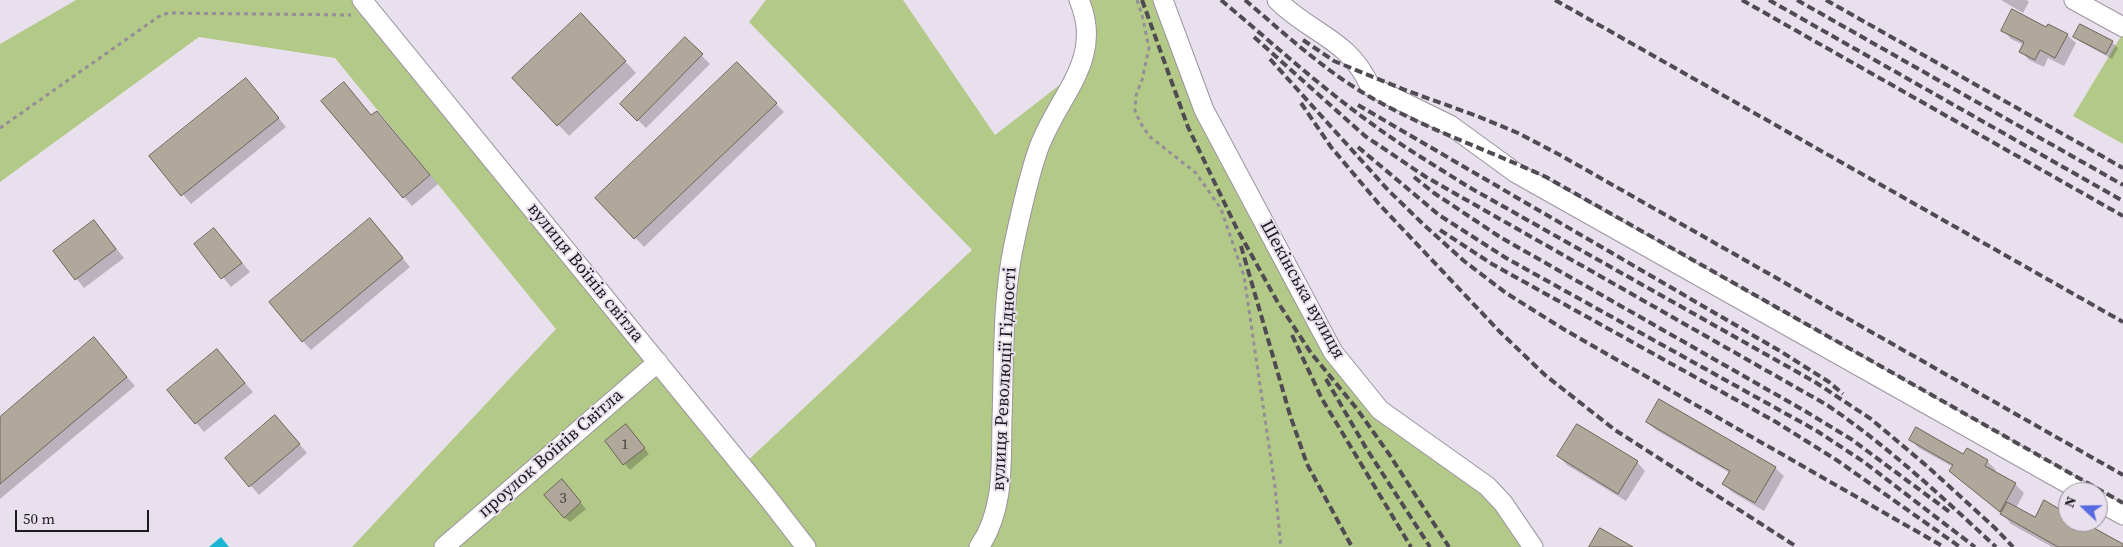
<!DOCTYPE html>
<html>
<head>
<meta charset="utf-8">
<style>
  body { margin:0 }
  #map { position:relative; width:2123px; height:547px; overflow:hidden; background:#e9e0ee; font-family:"Source Serif 4",serif }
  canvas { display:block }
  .north { position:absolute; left:2058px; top:482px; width:50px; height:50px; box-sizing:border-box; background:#e9e0ee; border:1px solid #97919b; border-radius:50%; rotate:291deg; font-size:14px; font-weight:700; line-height:20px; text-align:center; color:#1d1a1f }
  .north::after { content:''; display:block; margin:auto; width:18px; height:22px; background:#576ae1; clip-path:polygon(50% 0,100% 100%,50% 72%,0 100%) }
  .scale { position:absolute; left:15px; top:510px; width:134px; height:22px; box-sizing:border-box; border:2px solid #1d1a1f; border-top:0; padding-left:6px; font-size:15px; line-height:18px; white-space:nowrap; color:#1d1a1f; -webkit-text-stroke:4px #e9e0ee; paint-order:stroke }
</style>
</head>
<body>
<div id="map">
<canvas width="2123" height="547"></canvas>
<div class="north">N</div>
<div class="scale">50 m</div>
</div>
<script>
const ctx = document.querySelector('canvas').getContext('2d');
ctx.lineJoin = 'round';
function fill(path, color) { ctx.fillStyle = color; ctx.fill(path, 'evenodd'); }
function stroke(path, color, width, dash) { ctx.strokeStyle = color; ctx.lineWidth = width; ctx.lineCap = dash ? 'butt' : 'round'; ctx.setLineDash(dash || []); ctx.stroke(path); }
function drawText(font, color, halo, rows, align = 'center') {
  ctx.font = font + ' "Source Serif 4",serif'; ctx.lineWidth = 4; ctx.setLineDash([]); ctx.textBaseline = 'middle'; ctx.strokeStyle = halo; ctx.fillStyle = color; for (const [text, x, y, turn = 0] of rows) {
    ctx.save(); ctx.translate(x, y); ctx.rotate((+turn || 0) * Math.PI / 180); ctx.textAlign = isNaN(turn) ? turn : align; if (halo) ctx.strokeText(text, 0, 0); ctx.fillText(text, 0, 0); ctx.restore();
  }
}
const green = new Path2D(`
  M 76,0 L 361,0 L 742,466 L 972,250 L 749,22 L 766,0 L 903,0 L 995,135 L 1079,70 L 1079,0 L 1163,0 L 1204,111 L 1333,352 L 1380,410 L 1451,460 L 1533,547 L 352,547 L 556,329 L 335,58 L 199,37 L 0,182 L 0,44 Z
  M 2123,33 L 2123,144 L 2073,116 Z`);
const water = new Path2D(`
  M 221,537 L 229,547 L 209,547 Z`);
const shadow = new Path2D(`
  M 2001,0 L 2027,0 L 2029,2 L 2023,13 Z
  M 592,25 L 636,73 L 569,136 L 514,78 Z
  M 2047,29 L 2067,35 L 2076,43 L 2064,66 L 2048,58 L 2044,67 L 2029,60 L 2021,51 L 2024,45 L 2011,39 L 2003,30 Z
  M 2075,37 L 2112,42 L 2118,48 L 2112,59 L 2081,42 Z
  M 685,39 L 710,64 L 646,128 L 622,104 Z
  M 737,63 L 784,112 L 644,247 L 597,198 Z
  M 246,79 L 286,127 L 191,204 L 151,156 Z
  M 323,101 L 385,121 L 438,184 L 412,206 Z
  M 94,221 L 124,258 L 84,288 L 55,251 Z
  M 214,229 L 250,272 L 231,287 L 196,244 Z
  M 378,229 L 410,267 L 311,350 L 303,341 Z
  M 94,339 L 135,386 L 0,499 L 0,418 Z
  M 217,350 L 253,392 L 204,432 L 169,390 Z
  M 1660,401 L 1775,468 L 1784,476 L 1764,511 L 1732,492 L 1724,484 L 1730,473 L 1656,430 L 1647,422 Z
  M 283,425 L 307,453 L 259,495 L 227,458 Z
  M 631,432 L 649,454 L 630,470 L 606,442 Z
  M 1911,440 L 1964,456 L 1967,450 L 1987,461 L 1996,470 L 1994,473 L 2015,484 L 2024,493 L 2016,508 L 2036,519 L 2068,515 L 2068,522 L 2081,522 L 2123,547 L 2052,547 L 2011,524 L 2002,513 L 1960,479 L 1951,471 L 1953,467 L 1919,448 Z
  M 1558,456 L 1637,462 L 1645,471 L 1626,501 L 1567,465 Z
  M 567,487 L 586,509 L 570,522 L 564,517 Z`);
const building = new Path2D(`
  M 2012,9 L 2046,27 L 2048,24 L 2068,34 L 2055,58 L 2040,50 L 2035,60 L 2019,52 L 2024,42 L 2001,31 Z
  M 581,13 L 626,61 L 557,126 L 512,78 Z
  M 2080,24 L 2113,41 L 2106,54 L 2073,37 Z
  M 685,37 L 703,54 L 637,121 L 620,104 Z
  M 737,62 L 777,103 L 634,239 L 595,198 Z
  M 246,78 L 279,118 L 181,196 L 149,156 Z
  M 344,82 L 371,115 L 377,111 L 430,175 L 403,198 L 321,101 Z
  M 370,218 L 403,258 L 302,342 L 269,302 Z
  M 94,220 L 116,249 L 75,280 L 53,251 Z
  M 214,228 L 242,263 L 221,279 L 194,244 Z
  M 94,337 L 127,377 L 0,484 L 0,417 Z
  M 217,349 L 245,383 L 195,424 L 167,390 Z
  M 1659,399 L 1776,467 L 1755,503 L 1722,484 L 1730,471 L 1646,422 Z
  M 275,415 L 300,444 L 249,487 L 225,458 Z
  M 626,424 L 645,448 L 623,465 L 605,441 Z
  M 1577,424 L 1638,461 L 1618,494 L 1557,456 Z
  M 1916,427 L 1963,454 L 1967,448 L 1988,460 L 1985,466 L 2016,483 L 2000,512 L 1949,471 L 1953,465 L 1909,440 Z
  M 562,479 L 581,502 L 564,518 L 544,495 Z
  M 2044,500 L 2068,514 L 2068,522 L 2083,522 L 2123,544 L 2123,547 L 2058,547 L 2000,514 L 2007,502 L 2035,517 Z
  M 1600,528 L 1633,547 L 1589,547 Z`);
const path = new Path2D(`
  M 1137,0 L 1142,15 L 1149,48 L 1142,80 L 1136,95 L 1135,111 L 1140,122 L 1149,136 L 1196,173 L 1221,209 L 1244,276 L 1275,487 L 1281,547
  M 0,128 L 161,15 L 169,13 L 351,15`);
const minor = new Path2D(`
  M 362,0 L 768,498 L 806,547
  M 1163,0 L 1204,110 L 1333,352 L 1380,410 L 1487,486 L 1503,503 L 1533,547
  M 1277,0 C 1311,34 1349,39 1370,86 L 1450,125 L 1516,173 L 2083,492
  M 2074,0 L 2123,27
  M 2098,501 L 2123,515
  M 444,547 L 658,362
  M 979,547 C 1005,510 1001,461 1002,419 C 1004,363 1002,304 1013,249 C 1020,216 1027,182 1038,150 C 1057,96 1105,60 1079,0`);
const rail = new Path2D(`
  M 1142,0 L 1188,127 L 1236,227 L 1277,301 L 1311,353 L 1357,409 L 1389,454 L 1449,547
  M 1221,0 C 1270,41 1317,84 1368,121 C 1400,145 1434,165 1467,186 L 1815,382 L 1871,419 L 1928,467 L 1995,528 L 2013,547
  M 1245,0 C 1285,34 1326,72 1372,98 C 1428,130 1488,150 1546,177 L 2123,503
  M 1555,0 L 2123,322
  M 1742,0 L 2123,216
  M 1769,0 L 2123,201
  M 1797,0 L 2123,185
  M 1826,0 L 2123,168
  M 1254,37 L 1365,136 L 1426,177 L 1827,405 C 1889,447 1942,497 1996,547
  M 1303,40 L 1334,61 L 1405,90 L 1477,116 L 1518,133 L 1560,155 L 2123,475
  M 1270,59 L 1388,190 L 1424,225 L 1464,261 L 1506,293 L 1565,330 L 1944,547
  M 1301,103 L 1331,147 L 1379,204 L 1499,331 L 1545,375 L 1615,430 L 1797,547
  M 1358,105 L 1780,351 L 1829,382 L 1843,394
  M 1358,147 L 1439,215 L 1506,258 L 1817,431 L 1864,462 L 1975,547
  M 1414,177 L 1434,193 L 1500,237 L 1805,411 L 1851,439 L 1951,513
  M 1440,230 L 1492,264 L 1776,422 L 1838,461 L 1960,547
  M 1241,246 L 1290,415 L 1307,464 L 1352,547
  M 1292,335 L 1322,399 L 1411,547
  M 1326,379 L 1366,448 L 1430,547`);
const numberNames = [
  ["1",625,445],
  ["3",563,499]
];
const streetNames = [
  ["вулиця Воїнів світла",585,273,51],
  ["Шекінська вулиця",1302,290,61],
  ["вулиця Революції Гідності",1005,379,-87],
  ["проулок Воїнів Світла",551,454,-41]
];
fill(green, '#b3c987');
fill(water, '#1bb5d4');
fill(shadow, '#0003');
fill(building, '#b0a89b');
stroke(building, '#6b6357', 1);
stroke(minor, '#9c93a0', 21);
stroke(path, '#948e98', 3, [4, 4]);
stroke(minor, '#fff', 19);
stroke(rail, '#504b53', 4, [8, 4]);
drawText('15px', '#423e3e', null, numberNames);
drawText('18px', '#1d1a1f', '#e9e0ee', streetNames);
</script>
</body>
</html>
